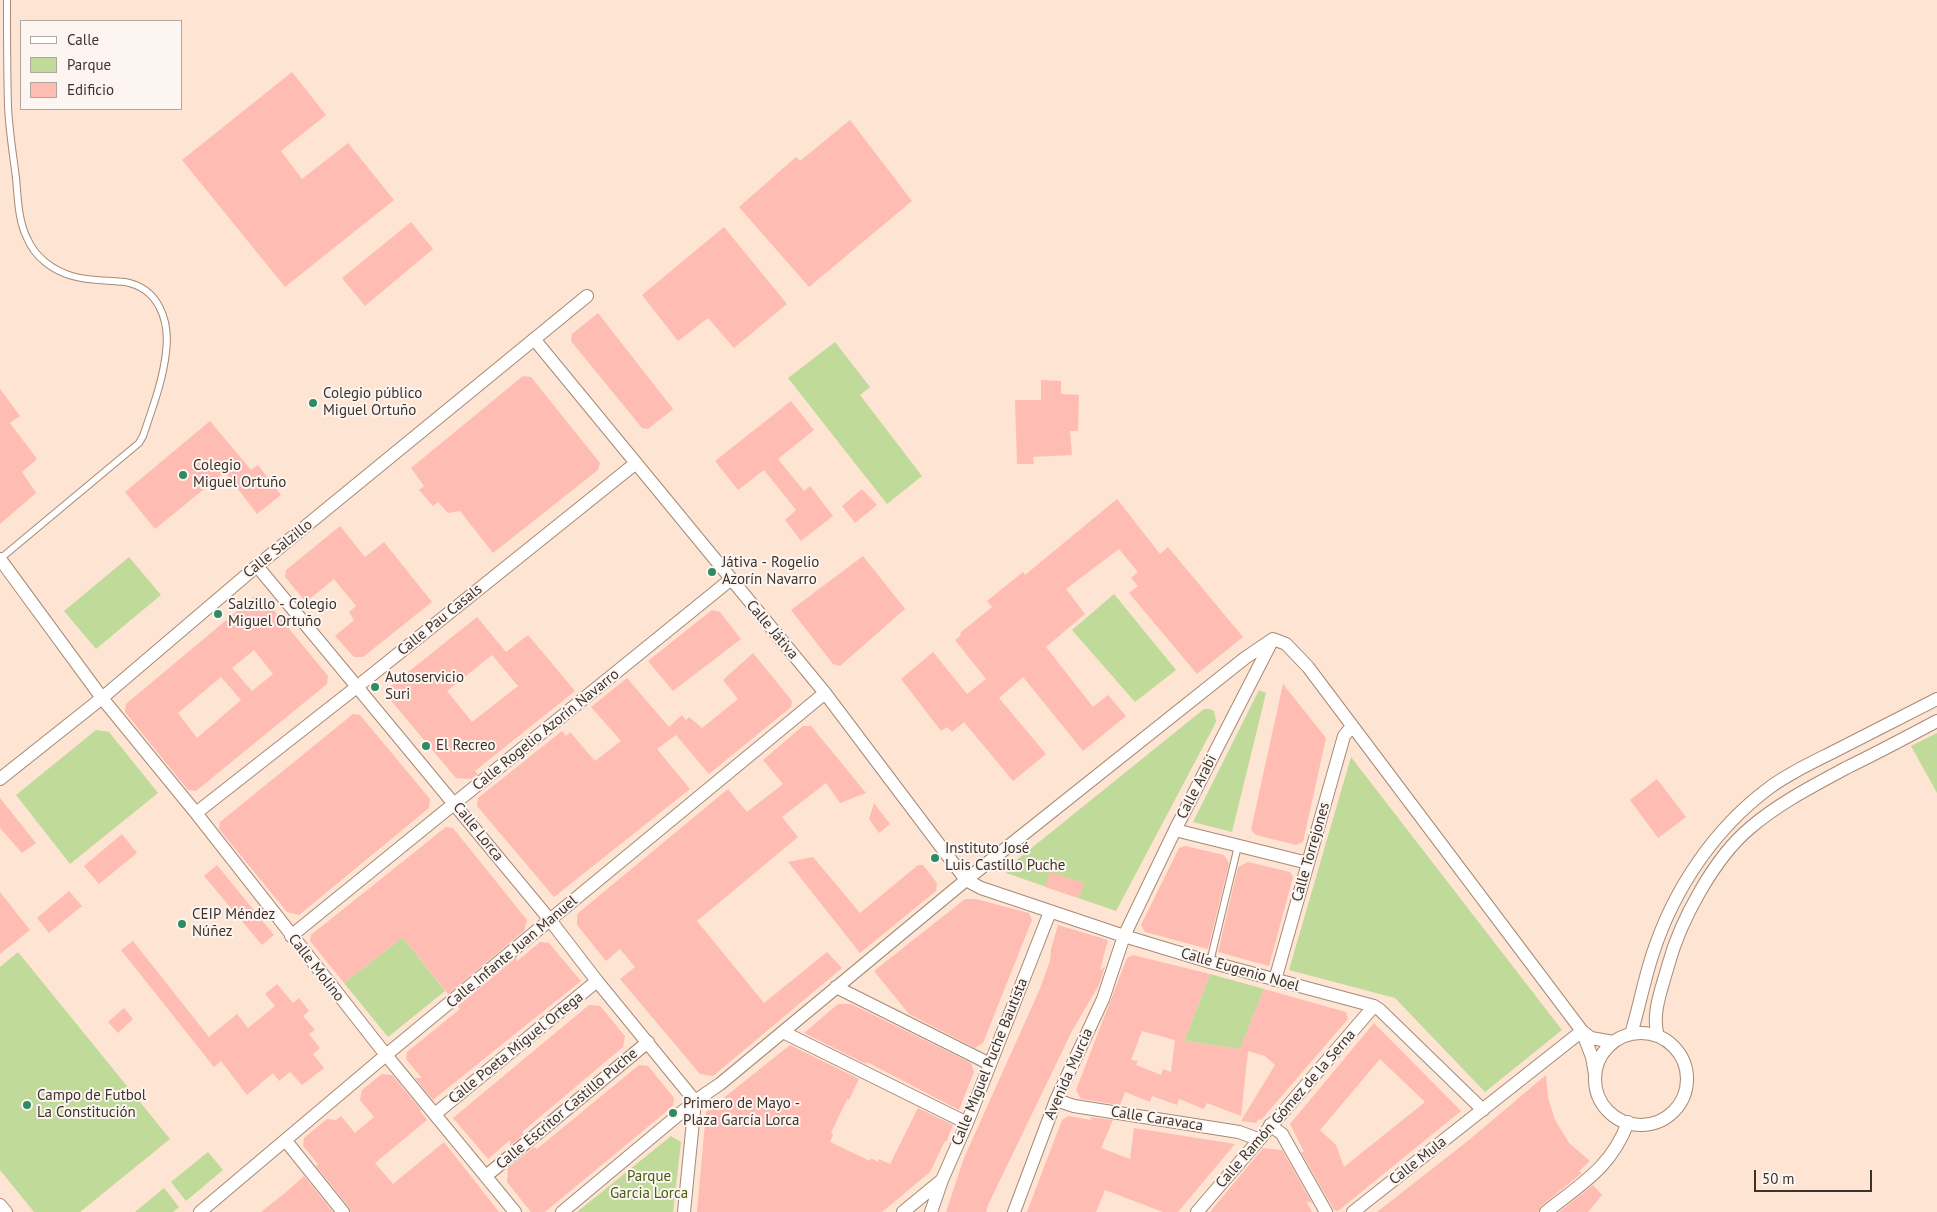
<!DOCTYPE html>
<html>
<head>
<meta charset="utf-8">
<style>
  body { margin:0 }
  #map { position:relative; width:1937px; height:1212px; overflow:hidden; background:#fde4d3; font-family:"PT Sans",sans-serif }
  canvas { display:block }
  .legend { position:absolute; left:20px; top:20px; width:162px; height:90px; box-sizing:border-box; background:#fcf5f1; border:1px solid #b0a7a1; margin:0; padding:6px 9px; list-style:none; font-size:15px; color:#3e332a }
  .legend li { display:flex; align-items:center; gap:10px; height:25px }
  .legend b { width:25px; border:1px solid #b0a7a1 }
  .scale { position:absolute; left:1754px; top:1170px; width:118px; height:22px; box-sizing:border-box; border:2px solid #3e332a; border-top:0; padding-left:6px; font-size:15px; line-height:18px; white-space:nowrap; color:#3e332a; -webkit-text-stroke:4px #fcf5f1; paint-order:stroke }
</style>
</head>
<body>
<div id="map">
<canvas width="1937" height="1212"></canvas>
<ul class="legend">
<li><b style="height:6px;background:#fff"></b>Calle</li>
<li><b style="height:14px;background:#c0da9a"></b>Parque</li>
<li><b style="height:14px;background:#ffbcb3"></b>Edificio</li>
</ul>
<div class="scale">50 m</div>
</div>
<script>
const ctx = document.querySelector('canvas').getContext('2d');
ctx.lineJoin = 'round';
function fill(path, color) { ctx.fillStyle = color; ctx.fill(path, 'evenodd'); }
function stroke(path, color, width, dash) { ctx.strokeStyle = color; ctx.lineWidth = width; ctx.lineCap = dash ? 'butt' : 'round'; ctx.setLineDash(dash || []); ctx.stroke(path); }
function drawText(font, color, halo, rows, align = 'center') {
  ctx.font = font + ' "PT Sans",sans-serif'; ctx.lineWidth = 4; ctx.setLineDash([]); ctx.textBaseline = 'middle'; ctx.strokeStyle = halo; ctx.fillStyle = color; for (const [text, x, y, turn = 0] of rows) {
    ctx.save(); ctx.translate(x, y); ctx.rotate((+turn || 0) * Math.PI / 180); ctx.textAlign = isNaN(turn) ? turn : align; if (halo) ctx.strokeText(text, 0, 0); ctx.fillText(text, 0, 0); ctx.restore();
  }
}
const green = new Path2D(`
  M 835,342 L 870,387 L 860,395 L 922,476 L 887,504 L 788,378 Z
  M 129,557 L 161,595 L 96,649 L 64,611 Z
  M 1114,594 L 1176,670 L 1135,702 L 1072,630 Z
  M 1259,690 L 1266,693 L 1232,832 L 1193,822 Z
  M 1204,709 L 1209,709 L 1214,711 L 1216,721 L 1213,728 L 1116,911 L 1006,873 L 1008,867 Z
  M 96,730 L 109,732 L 158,793 L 70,864 L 16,795 Z
  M 1937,733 L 1937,793 L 1911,746 Z
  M 1351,757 L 1562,1030 L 1485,1092 L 1395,998 L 1289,970 Z
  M 403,937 L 445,991 L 388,1037 L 344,983 Z
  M 18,952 L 170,1139 L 80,1212 L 34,1212 L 0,1170 L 0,967 Z
  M 1210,974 L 1264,989 L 1240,1049 L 1184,1041 Z
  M 671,1136 L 681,1142 L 673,1212 L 577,1212 Z
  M 208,1152 L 223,1170 L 186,1201 L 171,1182 Z
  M 164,1188 L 179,1207 L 173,1212 L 135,1212 Z`);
const building = new Path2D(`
  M 292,72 L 326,115 L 281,151 L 302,179 L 348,143 L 394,200 L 285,287 L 182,160 Z
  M 850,120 L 912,201 L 809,287 L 739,207 L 796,157 L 800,161 Z
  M 411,222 L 433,249 L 365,306 L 342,278 Z
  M 724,227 L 787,304 L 734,348 L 708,318 L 678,341 L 642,295 Z
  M 598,313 L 673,409 L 648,429 L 642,428 L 571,341 L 572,334 Z
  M 523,376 L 531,377 L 600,463 L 598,470 L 493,553 L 460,511 L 448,513 L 438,502 L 433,506 L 419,490 L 424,486 L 411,468 Z
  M 1041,380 L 1061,381 L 1061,394 L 1079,395 L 1078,431 L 1070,431 L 1072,455 L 1033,457 L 1034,464 L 1017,464 L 1015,400 L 1041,400 Z
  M 0,389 L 20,416 L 10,423 L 37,459 L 22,472 L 36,493 L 0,524 Z
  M 791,401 L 814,430 L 778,459 L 804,491 L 810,486 L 833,516 L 801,541 L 785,520 L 796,510 L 764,470 L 738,490 L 715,461 Z
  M 210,421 L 251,470 L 258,465 L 281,495 L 257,514 L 225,472 L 155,529 L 125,492 Z
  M 862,489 L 877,505 L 855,523 L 842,506 Z
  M 1117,499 L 1160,554 L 1168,547 L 1243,637 L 1197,674 L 1129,593 L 1138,586 L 1131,578 L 1138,572 L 1119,549 L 1066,589 L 1085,614 L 1046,647 L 1093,707 L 1108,695 L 1126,716 L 1083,751 L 1023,677 L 999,698 L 1046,754 L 1013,781 L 964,722 L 952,732 L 947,727 L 941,731 L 901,679 L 933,652 L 967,694 L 986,679 L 955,640 L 961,635 L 960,633 L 992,607 L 987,601 L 1023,572 L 1025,575 Z
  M 340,526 L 365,557 L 384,542 L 432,602 L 363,657 L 354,657 L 335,636 L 354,620 L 349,612 L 356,606 L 334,579 L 306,602 L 285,577 L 286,570 Z
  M 863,556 L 905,609 L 840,666 L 833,664 L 791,610 Z
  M 255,596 L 263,597 L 328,676 L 327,684 L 196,791 L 188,790 L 125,712 L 126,704 ZM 254,650 L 273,674 L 252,691 L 232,668 ZM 221,677 L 241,700 L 197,738 L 178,713 Z
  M 712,610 L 720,612 L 741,639 L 673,691 L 648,661 Z
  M 477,617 L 506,652 L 528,635 L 575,691 L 475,771 L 478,774 L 471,779 L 456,778 L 387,696 L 387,689 ZM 492,655 L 518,686 L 472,722 L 447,691 Z
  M 753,653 L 792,701 L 791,707 L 709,774 L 676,735 L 657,749 L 690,789 L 554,897 L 477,806 L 478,798 L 562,731 L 566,736 L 570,732 L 595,761 L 621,741 L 591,707 L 627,678 L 669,727 L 682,715 L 686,720 L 689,717 L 702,728 L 738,699 L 723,680 Z
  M 1283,684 L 1326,738 L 1303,842 L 1296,845 L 1256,835 L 1251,830 Z
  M 353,714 L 360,715 L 430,799 L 429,808 L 299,915 L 287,912 L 219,829 L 220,822 Z
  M 803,726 L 811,726 L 866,793 L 840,803 L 826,783 L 782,817 L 798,837 L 697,921 L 764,1003 L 827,952 L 842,968 L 713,1076 L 700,1074 L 620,979 L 635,967 L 620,949 L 606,961 L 577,925 L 577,914 L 728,789 L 747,812 L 783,784 L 763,760 Z
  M 1657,779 L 1686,817 L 1658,838 L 1630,800 Z
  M 0,798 L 36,843 L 22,853 L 0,828 Z
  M 874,803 L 890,824 L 879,833 L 869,819 Z
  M 446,827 L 453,828 L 527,920 L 524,931 L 448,994 L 403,937 L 344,983 L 310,941 L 311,935 Z
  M 122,834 L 137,853 L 99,884 L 84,866 Z
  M 1185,846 L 1224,855 L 1229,863 L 1208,949 L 1145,932 L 1141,925 L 1179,848 Z
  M 813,857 L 860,913 L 918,865 L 923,865 L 937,883 L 936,891 L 860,953 L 788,862 Z
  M 1248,862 L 1290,872 L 1293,877 L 1269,966 L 1218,952 L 1238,867 Z
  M 217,865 L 274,935 L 262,945 L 204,876 Z
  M 1050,872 L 1084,883 L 1079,898 L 1045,887 Z
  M 69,891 L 82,906 L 49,933 L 37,918 Z
  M 0,892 L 30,930 L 0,954 Z
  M 965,899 L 976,899 L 1029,913 L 1032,920 L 983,1043 L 975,1048 L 909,1014 L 874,971 Z
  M 1058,925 L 1108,940 L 1100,970 L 1105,967 L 1099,985 L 1072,1031 L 988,1205 L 986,1212 L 946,1212 L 964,1158 L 1039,991 L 1050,961 L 1051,949 Z
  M 133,941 L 209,1037 L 237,1014 L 248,1028 L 275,1006 L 265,994 L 277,984 L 293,1003 L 299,998 L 309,1011 L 303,1016 L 315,1030 L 309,1034 L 320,1048 L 313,1054 L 324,1068 L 302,1085 L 290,1072 L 279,1081 L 273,1073 L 247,1095 L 221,1061 L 214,1067 L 121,950 Z
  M 540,942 L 549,943 L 581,981 L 433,1100 L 415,1078 L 422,1078 L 406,1059 L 407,1052 L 460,1009 L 458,1006 L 517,957 L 516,962 Z
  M 1133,955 L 1210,974 L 1184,1041 L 1240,1049 L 1264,989 L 1346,1012 L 1348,1019 L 1261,1120 L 1259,1119 L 1256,1123 L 1241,1121 L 1275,1065 L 1265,1056 L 1248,1051 L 1241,1116 L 1207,1103 L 1204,1109 L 1179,1099 L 1177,1105 L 1152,1096 L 1150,1102 L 1125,1092 L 1120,1105 L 1081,1099 L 1076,1090 L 1127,958 ZM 1142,1031 L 1175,1040 L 1171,1072 L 1163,1069 L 1161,1075 L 1136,1065 L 1138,1061 L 1131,1060 Z
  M 838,1004 L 851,1004 L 971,1063 L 974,1072 L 959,1110 L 867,1062 L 866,1064 L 804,1033 Z
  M 589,1005 L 600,1006 L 625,1036 L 623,1047 L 522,1132 L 524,1134 L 510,1146 L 510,1140 L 488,1159 L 453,1118 Z
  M 124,1008 L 133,1019 L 118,1033 L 108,1022 Z
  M 1374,1023 L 1461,1111 L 1338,1211 L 1334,1210 L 1301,1152 L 1304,1152 L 1290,1124 ZM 1380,1059 L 1425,1102 L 1344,1167 L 1336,1145 L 1320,1130 Z
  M 790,1045 L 859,1079 L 849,1100 L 847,1099 L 831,1133 L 833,1134 L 830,1142 L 870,1161 L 871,1158 L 878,1162 L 879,1159 L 890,1164 L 918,1108 L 953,1125 L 946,1142 L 945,1141 L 930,1172 L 882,1212 L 697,1212 L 706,1112 Z
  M 639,1065 L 648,1066 L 674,1098 L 673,1106 L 545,1212 L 531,1212 L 507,1182 L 508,1168 L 534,1147 L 537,1149 Z
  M 382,1074 L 392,1075 L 421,1110 L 420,1111 L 427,1120 L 375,1163 L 393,1184 L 444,1142 L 499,1212 L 351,1212 L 349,1207 L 316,1166 L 318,1164 L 303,1146 L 304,1138 L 327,1119 L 336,1120 L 341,1116 L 355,1133 L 374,1117 L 360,1100 L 362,1090 Z
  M 1546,1075 L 1548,1098 L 1555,1120 L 1569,1143 L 1590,1161 L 1579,1171 L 1582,1173 L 1541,1206 L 1538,1212 L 1377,1212 L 1469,1140 Z
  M 1068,1116 L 1092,1120 L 1090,1117 L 1113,1120 L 1101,1148 L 1130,1159 L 1134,1128 L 1235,1144 L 1178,1212 L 1163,1212 L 1105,1190 L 1096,1212 L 1027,1212 L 1062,1120 Z
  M 1263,1148 L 1282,1150 L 1312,1203 L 1306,1201 L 1312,1212 L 1210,1212 Z
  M 304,1176 L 333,1212 L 261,1212 L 285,1193 Z
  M 1593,1185 L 1602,1195 L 1588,1212 L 1559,1212 Z`);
const lane = new Path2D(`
  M 0,559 L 139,443 L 143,436 C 152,409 163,381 166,352 C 170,321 159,288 125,282 C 108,280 88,281 72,276 C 52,270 35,257 27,238 C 18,220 18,198 16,178 C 13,154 9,130 8,106 C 7,71 7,35 7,0
  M 1210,962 L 1238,846`);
const street = new Path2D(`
  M 534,339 L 825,693 L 966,880 L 981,888 L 1124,936 L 1210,962 L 1374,1006 L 1380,1010 L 1483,1110
  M 0,559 L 102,698 L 196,813 L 386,1055 L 515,1212
  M 257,566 L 550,920 L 597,981 L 695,1101 L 684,1212
  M 0,779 L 102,698 L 257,566 L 587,296
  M 196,813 L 358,686 L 636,463
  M 1175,830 L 1308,863
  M 291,936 L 730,580
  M 1275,980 L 1344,736 L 1352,726
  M 836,987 L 990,1064
  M 1582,1031 L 1591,1038 L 1613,1042
  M 783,1032 L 967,1123
  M1595 1079a46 46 0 1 1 92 0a46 46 0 1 1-92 0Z
  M 1631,1034 C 1639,1008 1644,980 1653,953 C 1674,889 1714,829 1769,788 C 1789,773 1813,762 1835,751 C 1869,734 1903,716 1937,699
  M 1658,1036 C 1651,1014 1662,988 1668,966 C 1680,921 1714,858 1750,828 C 1779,803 1813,786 1846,768 C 1877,753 1907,737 1937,721
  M 1056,1100 L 1074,1106 L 1239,1132 L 1258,1139
  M 435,1114 L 597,981
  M 1270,1125 L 1282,1134 L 1326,1212
  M 286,1141 L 343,1212
  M 486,1176 L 648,1042
  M 0,1205 L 6,1212
  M 200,1212 L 386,1055 L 825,693
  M 562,1212 L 695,1101 L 720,1084 L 966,880 L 1245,658 L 1273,639 L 1286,644 L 1308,667 L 1582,1031 L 1592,1057 L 1595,1074
  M 903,1212 L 942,1180
  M 931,1212 L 942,1180 L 967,1123 L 1050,912
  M 1014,1212 L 1056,1100 L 1103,999 L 1124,936 L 1175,830 L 1272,641
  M 1197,1212 L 1374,1006
  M 1353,1212 L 1582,1031
  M 1546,1212 C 1581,1184 1612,1167 1628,1122`);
const markers = [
  [313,403,5,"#2e8b62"],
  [183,475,5,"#2e8b62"],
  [712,572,5,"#2e8b62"],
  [218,614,5,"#2e8b62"],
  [375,687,5,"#2e8b62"],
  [426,746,5,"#2e8b62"],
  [935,858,5,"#2e8b62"],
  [182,924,5,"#2e8b62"],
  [27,1105,5,"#2e8b62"],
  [673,1113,5,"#2e8b62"]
];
const poiNames = [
  ["Colegio público",323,394],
  ["Miguel Ortuño",323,411],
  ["Colegio",193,466],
  ["Miguel Ortuño",193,483],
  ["Játiva - Rogelio",722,563],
  ["Azorín Navarro",722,580],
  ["Salzillo - Colegio",228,605],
  ["Miguel Ortuño",228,622],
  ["Autoservicio",385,678],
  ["Suri",385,695],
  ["El Recreo",436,746],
  ["Instituto José",945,849],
  ["Luis Castillo Puche",945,866],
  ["CEIP Méndez",192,915],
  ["Núñez",192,932],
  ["Campo de Futbol",37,1096],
  ["La Constitución",37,1113],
  ["Primero de Mayo -",683,1104],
  ["Plaza García Lorca",683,1121]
];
const streetNames = [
  ["Calle Salzillo",278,549,-39],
  ["Calle Pau Casals",440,620,-39],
  ["Calle Játiva",772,630,50],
  ["Calle Rogelio Azorín Navarro",546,730,-39],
  ["Calle Arabi",1197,787,-63],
  ["Calle Lorca",478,832,51],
  ["Calle Torrejones",1311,852,-74],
  ["Calle Infante Juan Manuel",512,952,-40],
  ["Calle Molino",316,968,52],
  ["Calle Eugenio Noel",1240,970,16],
  ["Calle Poeta Miguel Ortega",516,1048,-39],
  ["Calle Miguel Puche Bautista",990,1062,-68],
  ["Avenida Murcia",1069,1074,-66],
  ["Calle Escritor Castillo Puche",567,1109,-40],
  ["Calle Ramón Gómez de la Serna",1286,1109,-49],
  ["Calle Caravaca",1157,1119,9],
  ["Calle Mula",1418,1161,-38]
];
const parkNames = [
  ["Parque",649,1177],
  ["Garcia Lorca",649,1194]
];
fill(green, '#c0da9a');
fill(building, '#ffbcb3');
stroke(lane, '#a68a75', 8);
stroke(street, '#a68a75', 14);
stroke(lane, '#fff', 6);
stroke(street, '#fff', 12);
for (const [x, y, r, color] of markers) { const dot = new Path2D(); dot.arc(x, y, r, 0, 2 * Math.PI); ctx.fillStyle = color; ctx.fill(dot); stroke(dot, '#fcf5f1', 2); }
drawText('15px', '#3e332a', '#fcf5f1', poiNames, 'left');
drawText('15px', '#3e332a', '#fcf5f1', streetNames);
drawText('15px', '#455d13', '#fcf5f1', parkNames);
</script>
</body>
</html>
